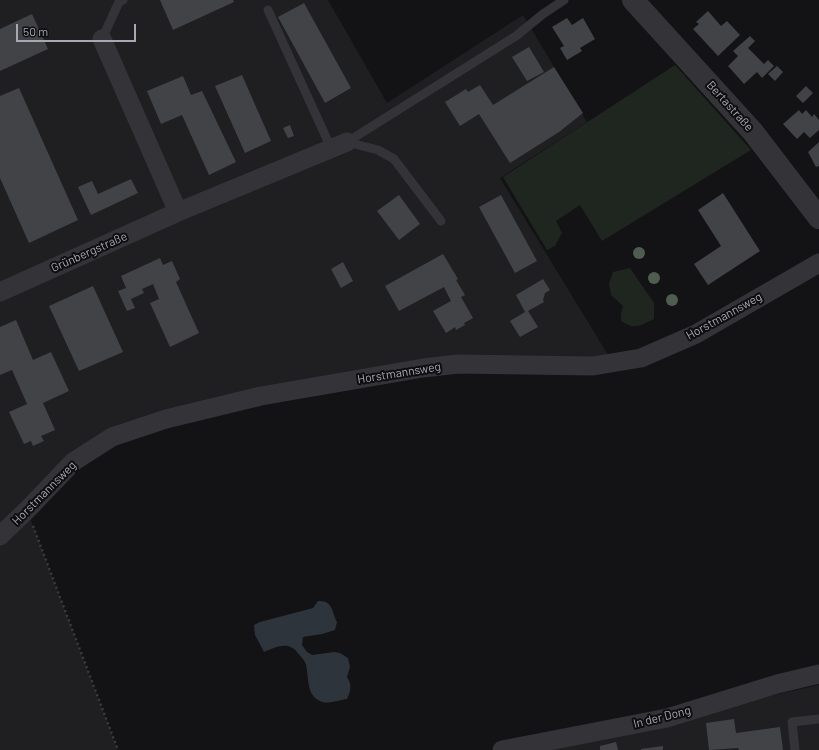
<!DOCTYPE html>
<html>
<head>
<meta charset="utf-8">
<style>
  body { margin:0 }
  #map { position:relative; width:819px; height:750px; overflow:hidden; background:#131214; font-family:Barlow,sans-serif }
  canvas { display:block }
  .scale { position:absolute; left:16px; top:24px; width:120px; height:18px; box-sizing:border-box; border:2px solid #a6a9b3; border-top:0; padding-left:5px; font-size:12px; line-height:14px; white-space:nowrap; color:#a6a9b3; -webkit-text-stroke:3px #0e0d0f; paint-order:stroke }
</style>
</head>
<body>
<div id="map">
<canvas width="819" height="750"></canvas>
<div class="scale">50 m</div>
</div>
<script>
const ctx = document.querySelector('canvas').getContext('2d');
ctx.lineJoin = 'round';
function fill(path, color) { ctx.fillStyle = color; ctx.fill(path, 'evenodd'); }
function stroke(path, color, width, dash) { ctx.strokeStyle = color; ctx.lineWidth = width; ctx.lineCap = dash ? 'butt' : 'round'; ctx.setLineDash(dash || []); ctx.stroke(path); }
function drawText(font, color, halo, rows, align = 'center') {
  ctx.font = font + ' Barlow,sans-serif'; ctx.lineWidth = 4; ctx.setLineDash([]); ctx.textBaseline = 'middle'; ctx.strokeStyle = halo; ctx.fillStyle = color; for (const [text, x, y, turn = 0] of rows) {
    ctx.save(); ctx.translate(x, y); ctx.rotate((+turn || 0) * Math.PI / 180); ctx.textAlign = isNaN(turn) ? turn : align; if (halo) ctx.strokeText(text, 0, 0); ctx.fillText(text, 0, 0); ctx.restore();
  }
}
const built = new Path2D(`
  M 0,0 L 328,0 L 387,103 L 523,15 L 587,122 L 500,178 L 613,363 L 423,368 L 112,437 L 27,510 L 118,750 L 0,750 Z
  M 819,685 L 819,750 L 520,750 Z`);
const green = new Path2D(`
  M 675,65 L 751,150 L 602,241 L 580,205 L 556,221 L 562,233 L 555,246 L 547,250 L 503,177 Z
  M 630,268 L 654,303 L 654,319 C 639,326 635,330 621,321 L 621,314 L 623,306 L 611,295 L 609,284 L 613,272 Z`);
const water = new Path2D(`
  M 318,601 C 333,600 332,612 337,622 L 335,630 L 322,634 L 303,637 L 302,645 L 307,652 L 312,655 L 334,652 L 340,653 L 348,658 L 350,667 L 347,677 C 352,685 351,690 347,699 C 339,700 327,705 320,701 C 306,695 309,677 306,665 C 305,660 300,656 297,652 C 288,641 276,647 264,652 L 255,635 L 254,625 L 260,622 L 313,608 Z`);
const building = new Path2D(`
  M 160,0 L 233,0 L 234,2 L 173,30 Z
  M 304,3 L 351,88 L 325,103 L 278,17 Z
  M 708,11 L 721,26 L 727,21 L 740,35 L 718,56 L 693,29 L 699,24 L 696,22 Z
  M 32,14 L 48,49 L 0,71 L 0,29 Z
  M 567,18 L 572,25 L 583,18 L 595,39 L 580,48 L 582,51 L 567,60 L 560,48 L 564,46 L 552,27 Z
  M 750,36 L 755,41 L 748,48 L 764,64 L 768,60 L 774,66 L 762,78 L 757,72 L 744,84 L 728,66 L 738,56 L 733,51 Z
  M 529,47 L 544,72 L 527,81 L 512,57 Z
  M 777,66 L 783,72 L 775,81 L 768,74 Z
  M 554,67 L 583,113 L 559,132 L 510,163 L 479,114 L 460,126 L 445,102 L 466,89 L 468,92 L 480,85 L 493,105 Z
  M 242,75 L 271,141 L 245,153 L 215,86 Z
  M 183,76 L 191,95 L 202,91 L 236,162 L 209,175 L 182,115 L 161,124 L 147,91 Z
  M 806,86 L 813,93 L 803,103 L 796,96 Z
  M 19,88 L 78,220 L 29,243 L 0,178 L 0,96 Z
  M 799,110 L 802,114 L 806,110 L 812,117 L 814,114 L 819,120 L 819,130 L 810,138 L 804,132 L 797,139 L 783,124 Z
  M 290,125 L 294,136 L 288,138 L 283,128 Z
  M 819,142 L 819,166 L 816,167 L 808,152 Z
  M 131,179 L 138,193 L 91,215 L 78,187 L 92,181 L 98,194 Z
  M 723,193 L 760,251 L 708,285 L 694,264 L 721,246 L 698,210 Z
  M 399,195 L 420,224 L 399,240 L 377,211 Z
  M 501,195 L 537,261 L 515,273 L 479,207 Z
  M 443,254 L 458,279 L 456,280 L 465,295 L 461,297 L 473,318 L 464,323 L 465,325 L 456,330 L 455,327 L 446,333 L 433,311 L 451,301 L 444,287 L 399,311 L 385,286 Z
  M 160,258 L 163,265 L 172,261 L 180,279 L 176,282 L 199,333 L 170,347 L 150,303 L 159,299 L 153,284 L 142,289 L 144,293 L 131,299 L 135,308 L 127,311 L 118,291 L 126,288 L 121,276 Z
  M 343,262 L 353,281 L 341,288 L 331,269 Z
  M 543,279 L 550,290 L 545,293 L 543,300 L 544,302 L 528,311 L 538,327 L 520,337 L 510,321 L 525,312 L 516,295 Z
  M 93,286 L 123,352 L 79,371 L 49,306 Z
  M 16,320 L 33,360 L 51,352 L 69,391 L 43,403 L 55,430 L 41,436 L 44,441 L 33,446 L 31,441 L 24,444 L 9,412 L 27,404 L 12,370 L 0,375 L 0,327 Z
  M 734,719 L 736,733 L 780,727 L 783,750 L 739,750 L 738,748 L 709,750 L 706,723 Z
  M 616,742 L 618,750 L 600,750 L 600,746 Z
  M 663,746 L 663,750 L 641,750 L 641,749 Z`);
const path = new Path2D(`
  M 33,526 L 118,750`);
const service = new Path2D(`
  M 268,10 L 331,148
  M 102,39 L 119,2 L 123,0
  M 347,142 L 516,36 L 543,14 L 564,0
  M 347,142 L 378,150 L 394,159 L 441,221
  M 795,750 L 792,722 L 819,719`);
const minor = new Path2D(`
  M 102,39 L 178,212
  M 0,292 L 178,212 L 347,142
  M 0,536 L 27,510 L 73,462 L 112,437 L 166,419 L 261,396 L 423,368 L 458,364 L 593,366 L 641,358 L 696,334 L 819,263
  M 502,750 L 667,718 L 777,684 L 819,674`);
const tertiary = new Path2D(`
  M 633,0 L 753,132 L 819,218`);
const trees = [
  [639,253],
  [654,278],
  [672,300]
];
const streetNames = [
  ["Bertastraße",730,106,48],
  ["Grünbergstraße",89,252,-24],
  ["Horstmannsweg",724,316,-29],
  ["Horstmannsweg",399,373,-9],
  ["Horstmannsweg",44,493,-45],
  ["In der Dong",662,717,-14]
];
fill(built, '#1f1f21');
fill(green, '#1f2620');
fill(water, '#2d343b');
fill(building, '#424347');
stroke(path, '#3a3b3f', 2.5, [2, 3]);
stroke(service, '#343438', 9);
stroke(minor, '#343438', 19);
stroke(tertiary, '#343438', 22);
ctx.fillStyle = '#4e5d50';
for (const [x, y] of trees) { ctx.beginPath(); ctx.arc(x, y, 6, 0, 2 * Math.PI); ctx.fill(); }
drawText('12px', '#a6a9b3', '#0e0d0f', streetNames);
</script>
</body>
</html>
